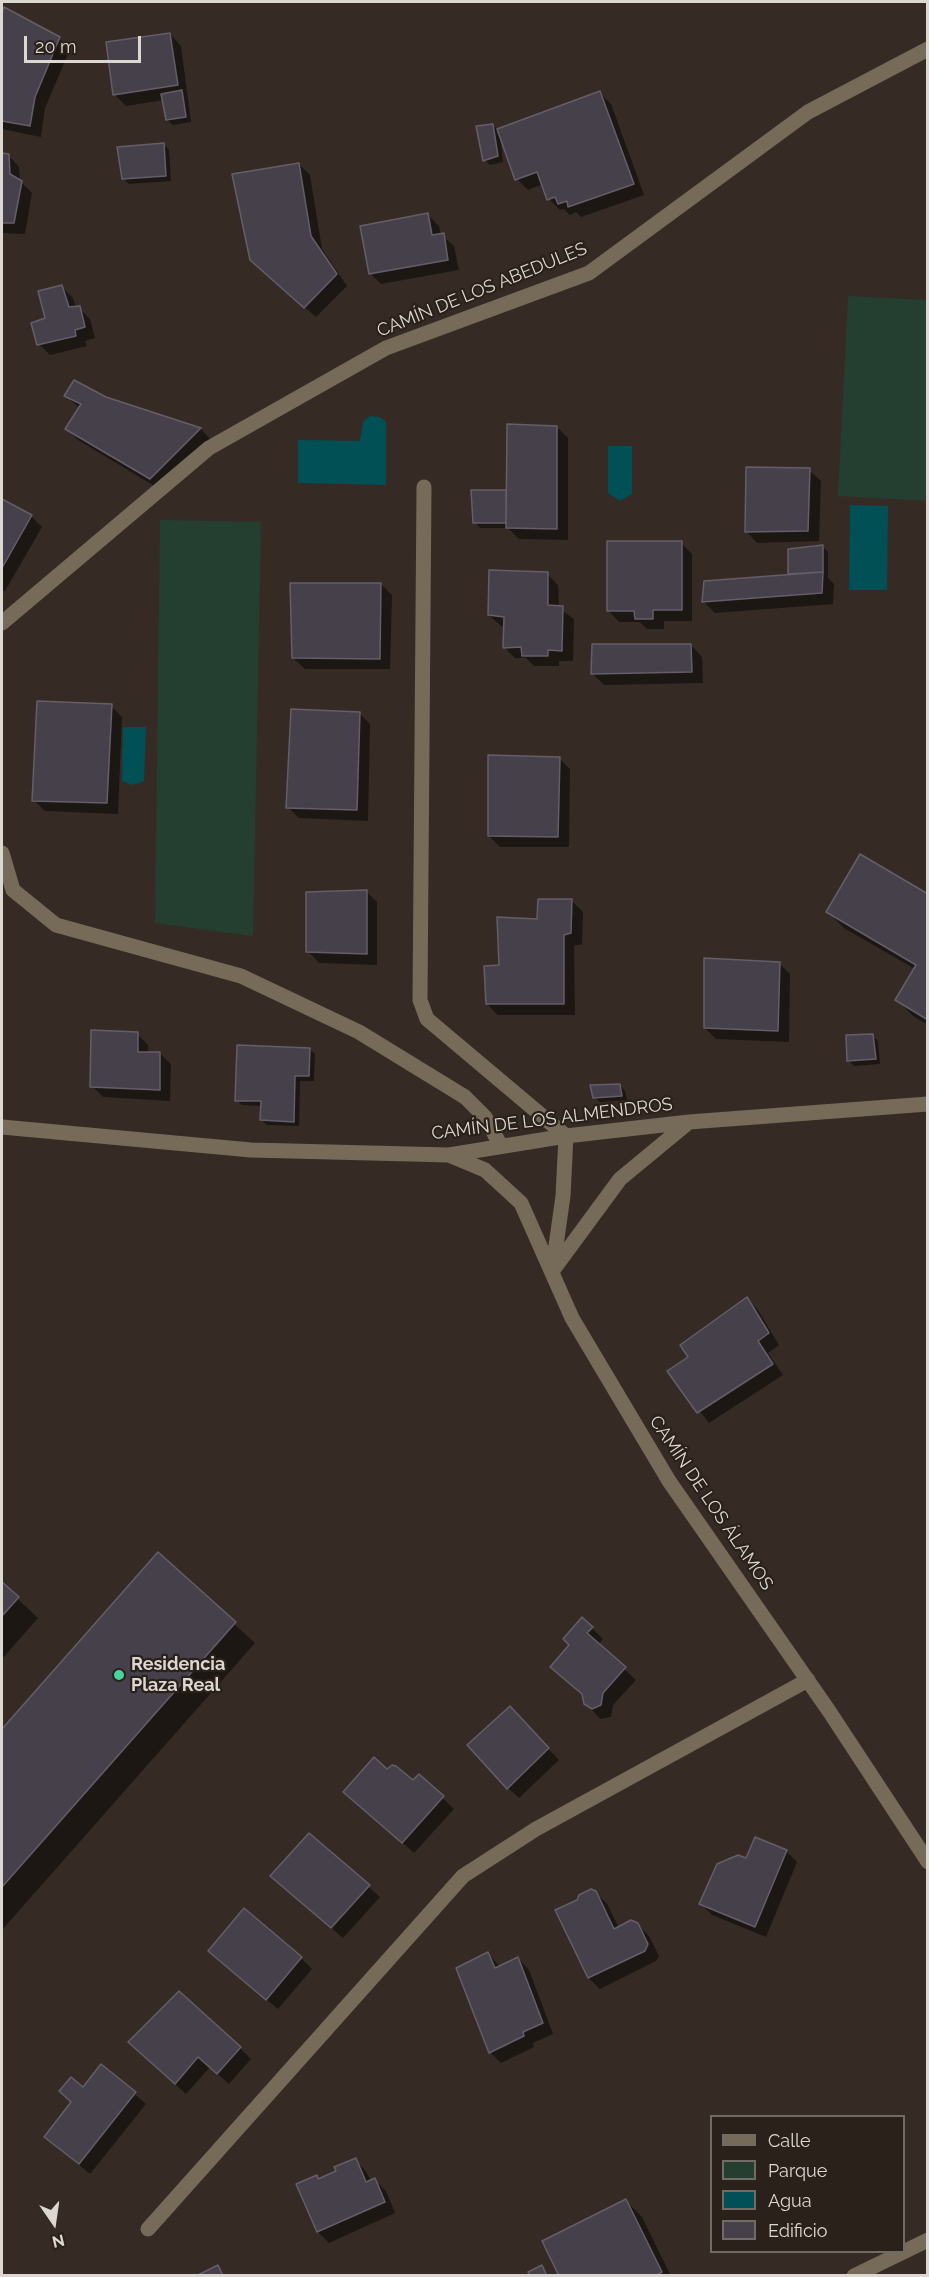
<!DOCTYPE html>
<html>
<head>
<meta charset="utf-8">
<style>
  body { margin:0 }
  #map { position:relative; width:929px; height:2277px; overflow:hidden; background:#352b24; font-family:Raleway,sans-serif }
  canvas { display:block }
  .frame { position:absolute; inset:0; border:3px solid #ddd7d2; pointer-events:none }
  .legend { position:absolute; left:710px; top:2115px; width:195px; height:138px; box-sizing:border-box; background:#2b211b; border:2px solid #726a64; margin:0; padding:8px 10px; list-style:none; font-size:18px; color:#ddd7d2 }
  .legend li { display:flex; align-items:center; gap:12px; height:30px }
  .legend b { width:30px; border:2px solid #726a64 }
  .north { position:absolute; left:24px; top:2193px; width:60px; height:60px; -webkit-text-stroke:4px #2b211b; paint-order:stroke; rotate:167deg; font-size:16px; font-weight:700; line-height:24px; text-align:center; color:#ddd7d2 }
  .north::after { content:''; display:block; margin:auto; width:21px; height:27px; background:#ddd7d2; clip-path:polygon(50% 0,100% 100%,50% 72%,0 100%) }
  .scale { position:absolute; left:24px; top:36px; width:117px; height:27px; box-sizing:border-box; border:3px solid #ddd7d2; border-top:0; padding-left:8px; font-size:18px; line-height:21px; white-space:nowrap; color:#ddd7d2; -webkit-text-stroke:4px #2b211b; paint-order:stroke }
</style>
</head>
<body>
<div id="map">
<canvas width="929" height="2277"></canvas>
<div class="frame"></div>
<ul class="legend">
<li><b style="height:8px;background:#766a58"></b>Calle</li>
<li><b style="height:16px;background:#243f2f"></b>Parque</li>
<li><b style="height:16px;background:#005056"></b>Agua</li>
<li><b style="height:16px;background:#46404a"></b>Edificio</li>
</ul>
<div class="north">N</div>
<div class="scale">20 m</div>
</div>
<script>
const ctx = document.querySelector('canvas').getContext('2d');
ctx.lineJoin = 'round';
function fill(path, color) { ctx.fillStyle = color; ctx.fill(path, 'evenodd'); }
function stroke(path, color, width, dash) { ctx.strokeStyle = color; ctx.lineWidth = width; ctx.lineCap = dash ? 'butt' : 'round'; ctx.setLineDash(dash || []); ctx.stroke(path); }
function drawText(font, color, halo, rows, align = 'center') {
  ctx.font = font + ' Raleway,sans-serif'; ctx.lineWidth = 4.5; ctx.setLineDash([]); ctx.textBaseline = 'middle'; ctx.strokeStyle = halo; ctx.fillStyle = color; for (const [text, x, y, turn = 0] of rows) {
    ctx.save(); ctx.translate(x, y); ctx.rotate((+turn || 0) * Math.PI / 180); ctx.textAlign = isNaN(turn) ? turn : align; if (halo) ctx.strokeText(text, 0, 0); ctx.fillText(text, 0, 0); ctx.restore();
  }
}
const green = new Path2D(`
  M 848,296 L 927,300 L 927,501 L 838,496 Z
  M 160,520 L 261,522 L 253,936 L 155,923 Z`);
const water = new Path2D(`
  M 370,416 L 380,417 L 386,422 L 386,485 L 298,483 L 298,440 L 360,441 L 363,422 Z
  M 608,446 L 632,446 L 632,494 L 620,501 L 608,493 Z
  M 850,505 L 888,506 L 887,590 L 849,590 Z
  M 123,727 L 146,727 L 144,781 L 133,785 L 122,781 Z`);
const shadow = new Path2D(`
  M 5,9 L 59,38 L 70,49 L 45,108 L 41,137 L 2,129 L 2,17 Z
  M 170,34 L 181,46 L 191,122 L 173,125 L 167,120 L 164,100 L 126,106 L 115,95 Z
  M 600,93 L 611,104 L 644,195 L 581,217 L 576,212 L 570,215 L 564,209 L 560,210 L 549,199 L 543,184 L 528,190 L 517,179 L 500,133 L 503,162 L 490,165 L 485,160 L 493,125 L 498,130 Z
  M 164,145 L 169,150 L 171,181 L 129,184 L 123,178 Z
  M 2,155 L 8,155 L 19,167 L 20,181 L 32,193 L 25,234 L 2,233 Z
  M 299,164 L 310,175 L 322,249 L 347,286 L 316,317 L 263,271 Z
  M 428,215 L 439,226 L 441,235 L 454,246 L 459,270 L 381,284 L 370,273 Z
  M 62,287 L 73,298 L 76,308 L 79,308 L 90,319 L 95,338 L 85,341 L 87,346 L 50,355 L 39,344 Z
  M 66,396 L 105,398 L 201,429 L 211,440 L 161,490 L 78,440 L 67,429 L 80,408 Z
  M 557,427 L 568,438 L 568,540 L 519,539 L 508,528 L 480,528 L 475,522 L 472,492 L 508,492 Z
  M 809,470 L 821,481 L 819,541 L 757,543 L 746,531 Z
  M 2,501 L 31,516 L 42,527 L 5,591 L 2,590 Z
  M 681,543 L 692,554 L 692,621 L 664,621 L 664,629 L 647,629 L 640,622 L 619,622 L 608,610 Z
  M 823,547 L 828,552 L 828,578 L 834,584 L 833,604 L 715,613 L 704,602 L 792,576 L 790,574 Z
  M 547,574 L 558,585 L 559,608 L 574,619 L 573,661 L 559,661 L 559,666 L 534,666 L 526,658 L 515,658 L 504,647 L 505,626 L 501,626 L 489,615 Z
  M 381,584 L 392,595 L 390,669 L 305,669 L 293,658 Z
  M 691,645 L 702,657 L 703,683 L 604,685 L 593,674 Z
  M 111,706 L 122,717 L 118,814 L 45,811 L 34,800 Z
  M 359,713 L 370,724 L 368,821 L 299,818 L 288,807 Z
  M 559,758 L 570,769 L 569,847 L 500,847 L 489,836 Z
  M 366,891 L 377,902 L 377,965 L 319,963 L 308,951 Z
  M 928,896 L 928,1025 L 913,1016 L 897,1000 L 915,969 L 844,928 L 828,912 Z
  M 572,901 L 583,912 L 582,944 L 574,946 L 575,1015 L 498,1015 L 487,1004 L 500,966 L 539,920 Z
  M 779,963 L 790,974 L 789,1042 L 716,1039 L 705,1028 Z
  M 137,1034 L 148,1045 L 148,1053 L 159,1053 L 171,1064 L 170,1101 L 103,1097 L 92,1086 Z
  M 872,1035 L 878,1041 L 880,1064 L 854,1066 L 848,1060 Z
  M 309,1049 L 315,1054 L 314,1081 L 300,1081 L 299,1126 L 267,1125 L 262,1120 L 263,1106 L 242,1105 L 237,1100 Z
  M 620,1085 L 625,1091 L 627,1100 L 600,1102 L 594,1097 Z
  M 747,1299 L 758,1310 L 779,1345 L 768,1353 L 783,1375 L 709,1423 L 669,1371 L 691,1357 Z
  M 158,1554 L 255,1643 L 2,1930 L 2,1731 Z
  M 2,1584 L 38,1618 L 2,1659 Z
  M 592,1628 L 603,1639 L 598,1645 L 636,1680 L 613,1705 L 611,1717 L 600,1719 L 584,1701 L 584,1695 L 552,1667 Z
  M 520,1719 L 559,1760 L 519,1798 L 508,1788 Z
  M 388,1771 L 413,1783 L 419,1776 L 454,1809 L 414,1853 L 345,1792 Z
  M 309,1835 L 380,1897 L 343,1938 L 283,1887 Z
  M 786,1851 L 797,1862 L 766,1937 L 712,1915 L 701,1904 L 747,1860 Z
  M 595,1892 L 607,1904 L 619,1928 L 637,1924 L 649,1936 L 659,1956 L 656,1961 L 600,1989 L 589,1978 L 557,1911 Z
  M 488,1953 L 500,1967 L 518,1958 L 529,1970 L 553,2034 L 533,2043 L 534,2047 L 501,2063 L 490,2052 Z
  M 301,1958 L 312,1969 L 278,2009 L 221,1962 Z
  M 240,2048 L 251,2059 L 229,2084 L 210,2067 L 186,2094 L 141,2053 Z
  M 102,2066 L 146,2104 L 90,2174 L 46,2137 Z
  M 355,2160 L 366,2171 L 371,2181 L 375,2180 L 386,2191 L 395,2213 L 329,2243 L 318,2232 L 317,2177 L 320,2180 L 338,2172 Z
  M 626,2201 L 642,2217 L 671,2276 L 561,2276 Z`);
const building = new Path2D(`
  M 4,7 L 60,37 L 35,97 L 30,126 L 2,121 L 2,14 Z
  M 170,33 L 178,85 L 113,95 L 106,42 Z
  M 182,90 L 186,117 L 166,120 L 161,94 Z
  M 600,91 L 634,184 L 568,207 L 567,201 L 558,204 L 555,197 L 547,200 L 537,172 L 515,180 L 497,129 Z
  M 493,124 L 498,156 L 483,161 L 476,126 Z
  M 164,143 L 166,176 L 122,179 L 117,147 Z
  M 2,153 L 9,154 L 10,174 L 22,181 L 14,223 L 2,223 Z
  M 299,163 L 311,236 L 337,274 L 304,308 L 250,260 L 232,174 Z
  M 428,213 L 432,235 L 444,233 L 448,260 L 369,274 L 360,226 Z
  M 62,285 L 69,307 L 80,306 L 85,327 L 75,330 L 76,336 L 37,345 L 31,323 L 45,318 L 38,291 Z
  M 74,380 L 106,397 L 201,428 L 150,479 L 65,429 L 81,404 L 64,396 Z
  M 507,424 L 557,426 L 557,529 L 506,528 Z
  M 746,467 L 810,468 L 808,531 L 745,532 Z
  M 471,490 L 506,490 L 506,523 L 473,523 Z
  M 2,499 L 32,515 L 2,568 Z
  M 607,541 L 682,541 L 682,610 L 653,610 L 653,619 L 635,619 L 634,611 L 607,611 Z
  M 823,545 L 823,572 L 788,574 L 788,549 Z
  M 489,570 L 548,572 L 548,605 L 563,606 L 562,651 L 548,650 L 548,656 L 522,656 L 521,647 L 503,648 L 504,617 L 488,615 Z
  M 823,572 L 822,593 L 702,602 L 704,581 Z
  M 290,583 L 381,583 L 380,659 L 292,658 Z
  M 592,644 L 691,644 L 692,672 L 591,674 Z
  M 37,701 L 112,704 L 107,803 L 32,801 Z
  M 291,709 L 360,712 L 357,810 L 286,808 Z
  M 488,755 L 560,757 L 558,837 L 488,836 Z
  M 860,854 L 928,894 L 928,1020 L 895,1000 L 916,965 L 826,912 Z
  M 367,890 L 367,954 L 306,952 L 306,892 Z
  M 538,899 L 572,899 L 571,933 L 564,935 L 564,1004 L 486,1004 L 484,966 L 499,965 L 497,917 L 537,919 Z
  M 704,958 L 780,962 L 778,1031 L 704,1028 Z
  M 91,1030 L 138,1032 L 138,1052 L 160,1052 L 160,1090 L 90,1087 Z
  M 873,1034 L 876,1059 L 847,1061 L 846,1035 Z
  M 237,1045 L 310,1048 L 309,1076 L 295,1076 L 294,1122 L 260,1120 L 261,1101 L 235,1101 Z
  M 620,1084 L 622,1096 L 593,1098 L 590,1085 Z
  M 747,1297 L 769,1333 L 758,1341 L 773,1364 L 697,1413 L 667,1371 L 688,1357 L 680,1345 Z
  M 158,1552 L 236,1622 L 2,1887 L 2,1729 Z
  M 2,1582 L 19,1597 L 2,1616 Z
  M 582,1617 L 593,1627 L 587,1633 L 626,1667 L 603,1693 L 601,1705 L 592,1709 L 584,1704 L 582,1694 L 550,1667 L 569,1645 L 563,1639 Z
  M 510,1706 L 549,1748 L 507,1789 L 467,1745 Z
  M 374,1757 L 387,1769 L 392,1765 L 396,1766 L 413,1780 L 419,1774 L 444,1796 L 402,1843 L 343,1792 Z
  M 309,1833 L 370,1885 L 331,1928 L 270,1876 Z
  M 755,1837 L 787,1850 L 755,1927 L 699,1904 L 717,1864 L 738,1855 L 746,1858 Z
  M 591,1889 L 596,1891 L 614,1929 L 631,1920 L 638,1923 L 648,1944 L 645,1951 L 588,1978 L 555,1910 L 577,1900 L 579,1895 Z
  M 244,1908 L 302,1957 L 266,2000 L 208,1951 Z
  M 488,1952 L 495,1968 L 518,1957 L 543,2023 L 523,2032 L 524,2036 L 489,2053 L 456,1968 Z
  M 179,1991 L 241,2047 L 217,2074 L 198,2057 L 175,2084 L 128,2042 Z
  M 101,2064 L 136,2092 L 79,2164 L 44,2137 L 71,2102 L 59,2091 L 71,2077 L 83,2087 Z
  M 356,2158 L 366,2182 L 375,2178 L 385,2202 L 317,2232 L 296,2184 L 317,2175 L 318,2179 L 336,2171 L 334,2167 Z
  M 626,2199 L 662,2272 L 655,2276 L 559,2276 L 542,2241 Z
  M 218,2265 L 223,2276 L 196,2276 Z
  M 542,2265 L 547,2276 L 530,2276 L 528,2272 Z`);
const minor = new Path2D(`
  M 424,487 L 420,1000 L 427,1019 L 566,1136
  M 2,623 L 209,448 L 386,348 L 589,273 L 808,112 L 928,49
  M 2,853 L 13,890 L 56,925 L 241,976 L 359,1032 L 465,1097 L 485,1117 L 501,1146
  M 2,1127 L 251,1150 L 449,1155 L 566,1136 L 689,1122 L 928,1104
  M 449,1155 L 485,1170 L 521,1203 L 572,1318 L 669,1481 L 829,1711 L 928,1862
  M 553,1267 L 563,1196 L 566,1136
  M 553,1270 L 620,1179 L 689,1122
  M 148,2229 L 463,1876 L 536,1829 L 808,1680
  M 854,2276 L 928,2240`);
const markers = [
  [119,1675,6,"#48d49d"]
];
const streetNames = [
  ["CAMÍN DE LOS ABEDULES",482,290,-22],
  ["CAMÍN DE LOS ALMENDROS",552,1119,-7],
  ["CAMÍN DE LOS ÁLAMOS",711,1503,56]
];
const poiNames = [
  ["Residencia",131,1665],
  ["Plaza Real",131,1686]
];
fill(green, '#243f2f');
fill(water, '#005056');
fill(shadow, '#0007');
fill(building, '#46404a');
stroke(building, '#655e69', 1.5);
stroke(minor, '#766a58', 15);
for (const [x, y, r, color] of markers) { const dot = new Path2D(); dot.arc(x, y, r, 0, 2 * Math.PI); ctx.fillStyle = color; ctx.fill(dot); stroke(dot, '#2b211b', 2); }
drawText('18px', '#ddd7d2', '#2b211b', streetNames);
drawText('bold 18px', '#ddd7d2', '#2b211b', poiNames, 'left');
</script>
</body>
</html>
